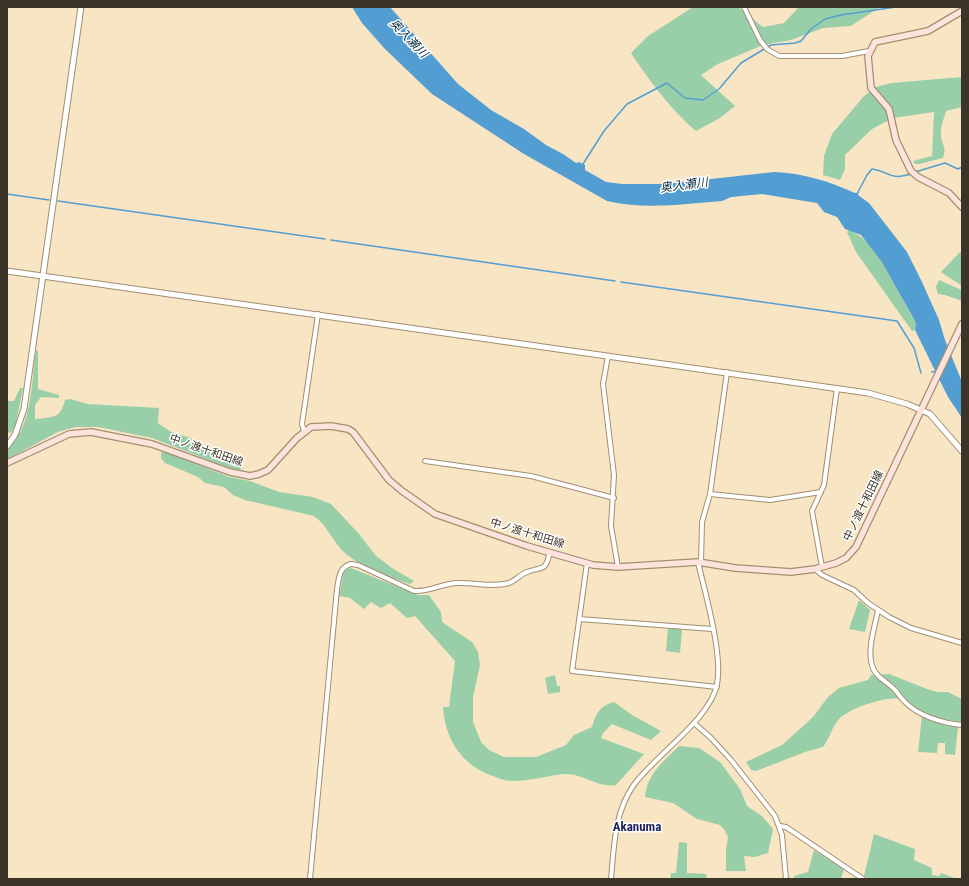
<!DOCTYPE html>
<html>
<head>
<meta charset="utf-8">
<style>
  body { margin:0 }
  #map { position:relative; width:969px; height:886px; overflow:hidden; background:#f8e5c3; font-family:"Roboto Condensed",sans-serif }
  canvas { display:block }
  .frame { position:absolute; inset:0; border:8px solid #3c3527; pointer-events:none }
</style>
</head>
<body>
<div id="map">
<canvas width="969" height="886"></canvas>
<div class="frame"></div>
</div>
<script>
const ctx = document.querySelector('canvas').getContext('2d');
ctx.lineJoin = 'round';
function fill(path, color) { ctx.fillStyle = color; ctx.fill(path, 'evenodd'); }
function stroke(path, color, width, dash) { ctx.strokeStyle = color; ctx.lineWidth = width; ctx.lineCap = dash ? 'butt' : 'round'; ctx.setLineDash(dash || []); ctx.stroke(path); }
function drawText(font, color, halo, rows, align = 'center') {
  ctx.font = font + ' "Roboto Condensed","Noto Sans JP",sans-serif'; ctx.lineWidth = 3; ctx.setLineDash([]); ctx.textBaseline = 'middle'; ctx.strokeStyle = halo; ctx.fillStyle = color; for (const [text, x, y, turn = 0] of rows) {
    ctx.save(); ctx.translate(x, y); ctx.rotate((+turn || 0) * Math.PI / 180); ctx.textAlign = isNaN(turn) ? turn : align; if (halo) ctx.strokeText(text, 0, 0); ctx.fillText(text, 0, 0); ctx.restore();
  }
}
const green = new Path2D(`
  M 693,7 L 738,7 L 763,27 L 784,23 L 799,7 L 880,7 L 851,26 L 823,28 L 791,40 L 763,45 L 718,64 L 701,75 L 735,106 L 720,118 L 696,131 C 672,111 648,79 631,53 L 648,36 Z
  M 962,77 L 962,107 L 946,111 C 944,118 940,128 941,136 C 942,146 947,146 943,158 L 919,164 L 915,164 L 913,161 L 932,156 L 934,112 L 893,118 L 872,129 L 845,155 L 845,169 L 840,180 L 823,175 L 824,156 L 832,134 L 864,96 L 876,87 L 891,83 Z
  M 849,230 C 883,245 897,294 916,323 L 915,330 L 912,331 L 856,252 L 847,232 Z
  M 960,252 L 962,252 L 962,286 L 941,272 Z
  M 939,280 L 962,290 L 962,301 L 945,295 L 938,294 L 936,287 Z
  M 36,350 L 38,351 L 38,389 L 59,395 L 59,398 L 41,397 L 35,405 L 35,419 C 53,417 60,419 65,400 L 70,399 L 88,404 L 159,408 L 158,423 L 171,432 L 197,440 L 197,446 L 242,464 L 240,472 L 152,438 L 98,427 L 75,427 L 58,432 L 7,459 L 7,450 C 33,426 31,384 36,350 Z
  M 20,388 L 23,388 L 16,423 L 11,433 L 7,432 L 7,401 L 14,401 Z
  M 166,452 L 229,477 L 250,481 L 279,492 L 313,497 L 331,504 L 359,534 L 376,556 L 392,568 L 414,581 L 410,584 C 389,577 364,569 346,554 C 333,543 328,526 314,516 L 245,500 L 233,495 L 224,487 L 205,483 L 198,477 L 165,463 L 161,458 L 161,453 Z
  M 351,568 L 418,595 L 429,595 L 441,612 L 442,622 L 472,642 L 478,652 L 480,665 L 473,697 L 473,722 L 481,742 L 489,750 L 504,757 L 536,757 L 566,745 L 574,735 L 592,727 C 596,714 599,706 614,702 L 632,715 L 661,731 L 651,740 L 612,724 L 603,733 L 601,738 L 644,754 L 616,785 C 598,788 583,774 566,774 C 548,775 532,781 514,781 C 505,781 498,778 490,775 C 460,763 445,738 443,707 L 449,707 L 455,661 L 415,616 L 407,618 L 390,603 L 381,608 L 371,602 L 364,609 L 350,598 L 339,596 L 344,570 Z
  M 859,600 L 870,610 L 865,632 L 849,629 Z
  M 668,627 L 682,630 L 680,653 L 666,651 Z
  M 889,674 L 927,689 L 937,692 L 948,692 L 962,699 L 962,722 C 947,720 934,718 921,711 C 915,708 910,701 903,699 C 889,695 850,708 840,718 C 832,726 830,738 823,747 L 805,752 L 756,771 L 751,770 L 746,762 L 782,745 L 813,717 L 828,697 L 839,688 L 868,680 L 871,675 Z
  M 555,675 L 557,686 L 560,686 L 560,692 L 548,694 L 545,678 Z
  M 922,715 L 944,725 L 958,727 L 955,755 L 945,754 L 945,743 L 938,743 L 937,753 L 918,752 Z
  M 679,746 L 699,748 L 720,762 L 740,789 L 747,806 L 763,817 L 773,829 L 768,853 L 755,857 L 744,856 L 746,871 L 726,871 L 726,849 L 728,837 L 724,829 L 720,825 L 697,819 L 673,803 L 645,797 C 647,774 664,761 679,746 Z
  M 874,834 L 915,849 L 914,860 L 932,868 L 932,875 L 939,876 L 941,873 L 957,879 L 869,879 L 864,876 Z
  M 679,842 L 687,843 L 687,873 L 706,874 L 707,879 L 670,879 L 671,873 L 676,873 Z
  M 814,850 L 844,869 L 841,879 L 794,879 L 794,876 L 808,872 Z`);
const water = new Path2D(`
  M 352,7 L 390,7 L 458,84 L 491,110 L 524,129 L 546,145 L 563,154 L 576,163 L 579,162 L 585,165 L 585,170 L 606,182 L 622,184 L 666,184 L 774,172 C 803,173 828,181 855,193 L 859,192 L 858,195 L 869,203 L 907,252 L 922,282 L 939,320 L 945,340 L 962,382 L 962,418 L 948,397 L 915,330 L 916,323 L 882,262 L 861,235 L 845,229 L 837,217 L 824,212 L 817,203 L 762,194 L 731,197 L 722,201 C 683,204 646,210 607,201 L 524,154 L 432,94 L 385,49 L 362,23 Z`);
const stream = new Path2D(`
  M 583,164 L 604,131 L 627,104 L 667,83 L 685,98 L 703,100 L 719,89 L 741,63 L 771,45 L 795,43 L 801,41 L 811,29 L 825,19 L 841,15 L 896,7
  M 915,172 L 945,163 L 958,169 L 962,167
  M 858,192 L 867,175 L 872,169 C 890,171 888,181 911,174
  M 7,194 L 49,200
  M 58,201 L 325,239
  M 331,240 L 615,281
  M 621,282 L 897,321 L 914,348 L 921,373
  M 932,372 L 937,371`);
const minor = new Path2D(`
  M 744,7 L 760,40 L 767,49 L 779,56 L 842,56 L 869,51
  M 608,356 L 603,384 L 614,475 L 611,526 L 618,567
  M 304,431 L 302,424 L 318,314
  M 425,461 L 531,476 L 614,498
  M 710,494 L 770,500 L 821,492
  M 701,562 L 702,522 L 710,494 L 727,372
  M 587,563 L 572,671 L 717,687
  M 822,567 L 812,511 L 824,485 L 837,388
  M 815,569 L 822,575 L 854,590 L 868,603 L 889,617 L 911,628 L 962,643
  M 878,610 C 875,627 867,648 872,665 C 874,675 885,681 892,687 C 897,691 899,696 904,701 C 918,716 942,723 962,725
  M 579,619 L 712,629
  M 694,723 L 711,738 L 731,760 L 775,816 L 782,835 L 786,879
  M 780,826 L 786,827 L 863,879
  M 310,879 L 337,589 C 339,578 339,567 351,564 L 358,565 L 414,591 C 429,592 441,584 456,583 C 474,582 492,588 509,583 C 516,580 521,574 527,572 C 544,566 545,572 550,552
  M 611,879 C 614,847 614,814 633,786 C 654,756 711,719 717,684 C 723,654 705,593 698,562`);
const tertiary = new Path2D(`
  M 7,271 L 868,393 L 907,404 L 930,414 L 962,451
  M 7,446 L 15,435 L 24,409 L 81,7`);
const secondary = new Path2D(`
  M 962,11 L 928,31 L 875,42 L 868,56 L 871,88 L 889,109 L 896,140 L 911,171 L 918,177 L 949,193 L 962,207
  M 7,463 L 69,434 L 91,432 L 152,444 L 230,472 L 250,476 L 259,474 L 268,470 L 297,438 L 311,427 L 331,426 L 348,429 L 353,432 L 389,480 L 402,491 L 435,514 L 527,546 L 593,565 L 618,567 L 698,562 L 735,568 L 791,572 L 815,569 L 836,563 L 846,558 L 856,547 L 962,324`);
const streetNames = [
  ["中ノ渡十和田線",206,451,19],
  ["中ノ渡十和田線",864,506,-64],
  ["中ノ渡十和田線",527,534,17]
];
const waterNames = [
  ["奥入瀬川",408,39,46],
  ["奥入瀬川",684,186,-7]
];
const quarterNames = [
  ["Akanuma",637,828]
];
fill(green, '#99cfa8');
fill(water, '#529ed3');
stroke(stream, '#529ed3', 1.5);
stroke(minor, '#a28f70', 6);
stroke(tertiary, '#a28f70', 7);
stroke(secondary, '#a28f70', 8);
stroke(minor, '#fff', 4);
stroke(tertiary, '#fff', 5);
stroke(secondary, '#fee3dc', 5.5);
drawText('11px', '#3c3527', '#fff', streetNames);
drawText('italic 12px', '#0b2d43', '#fff', waterNames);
drawText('bold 13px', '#1d215a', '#fff', quarterNames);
</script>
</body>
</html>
